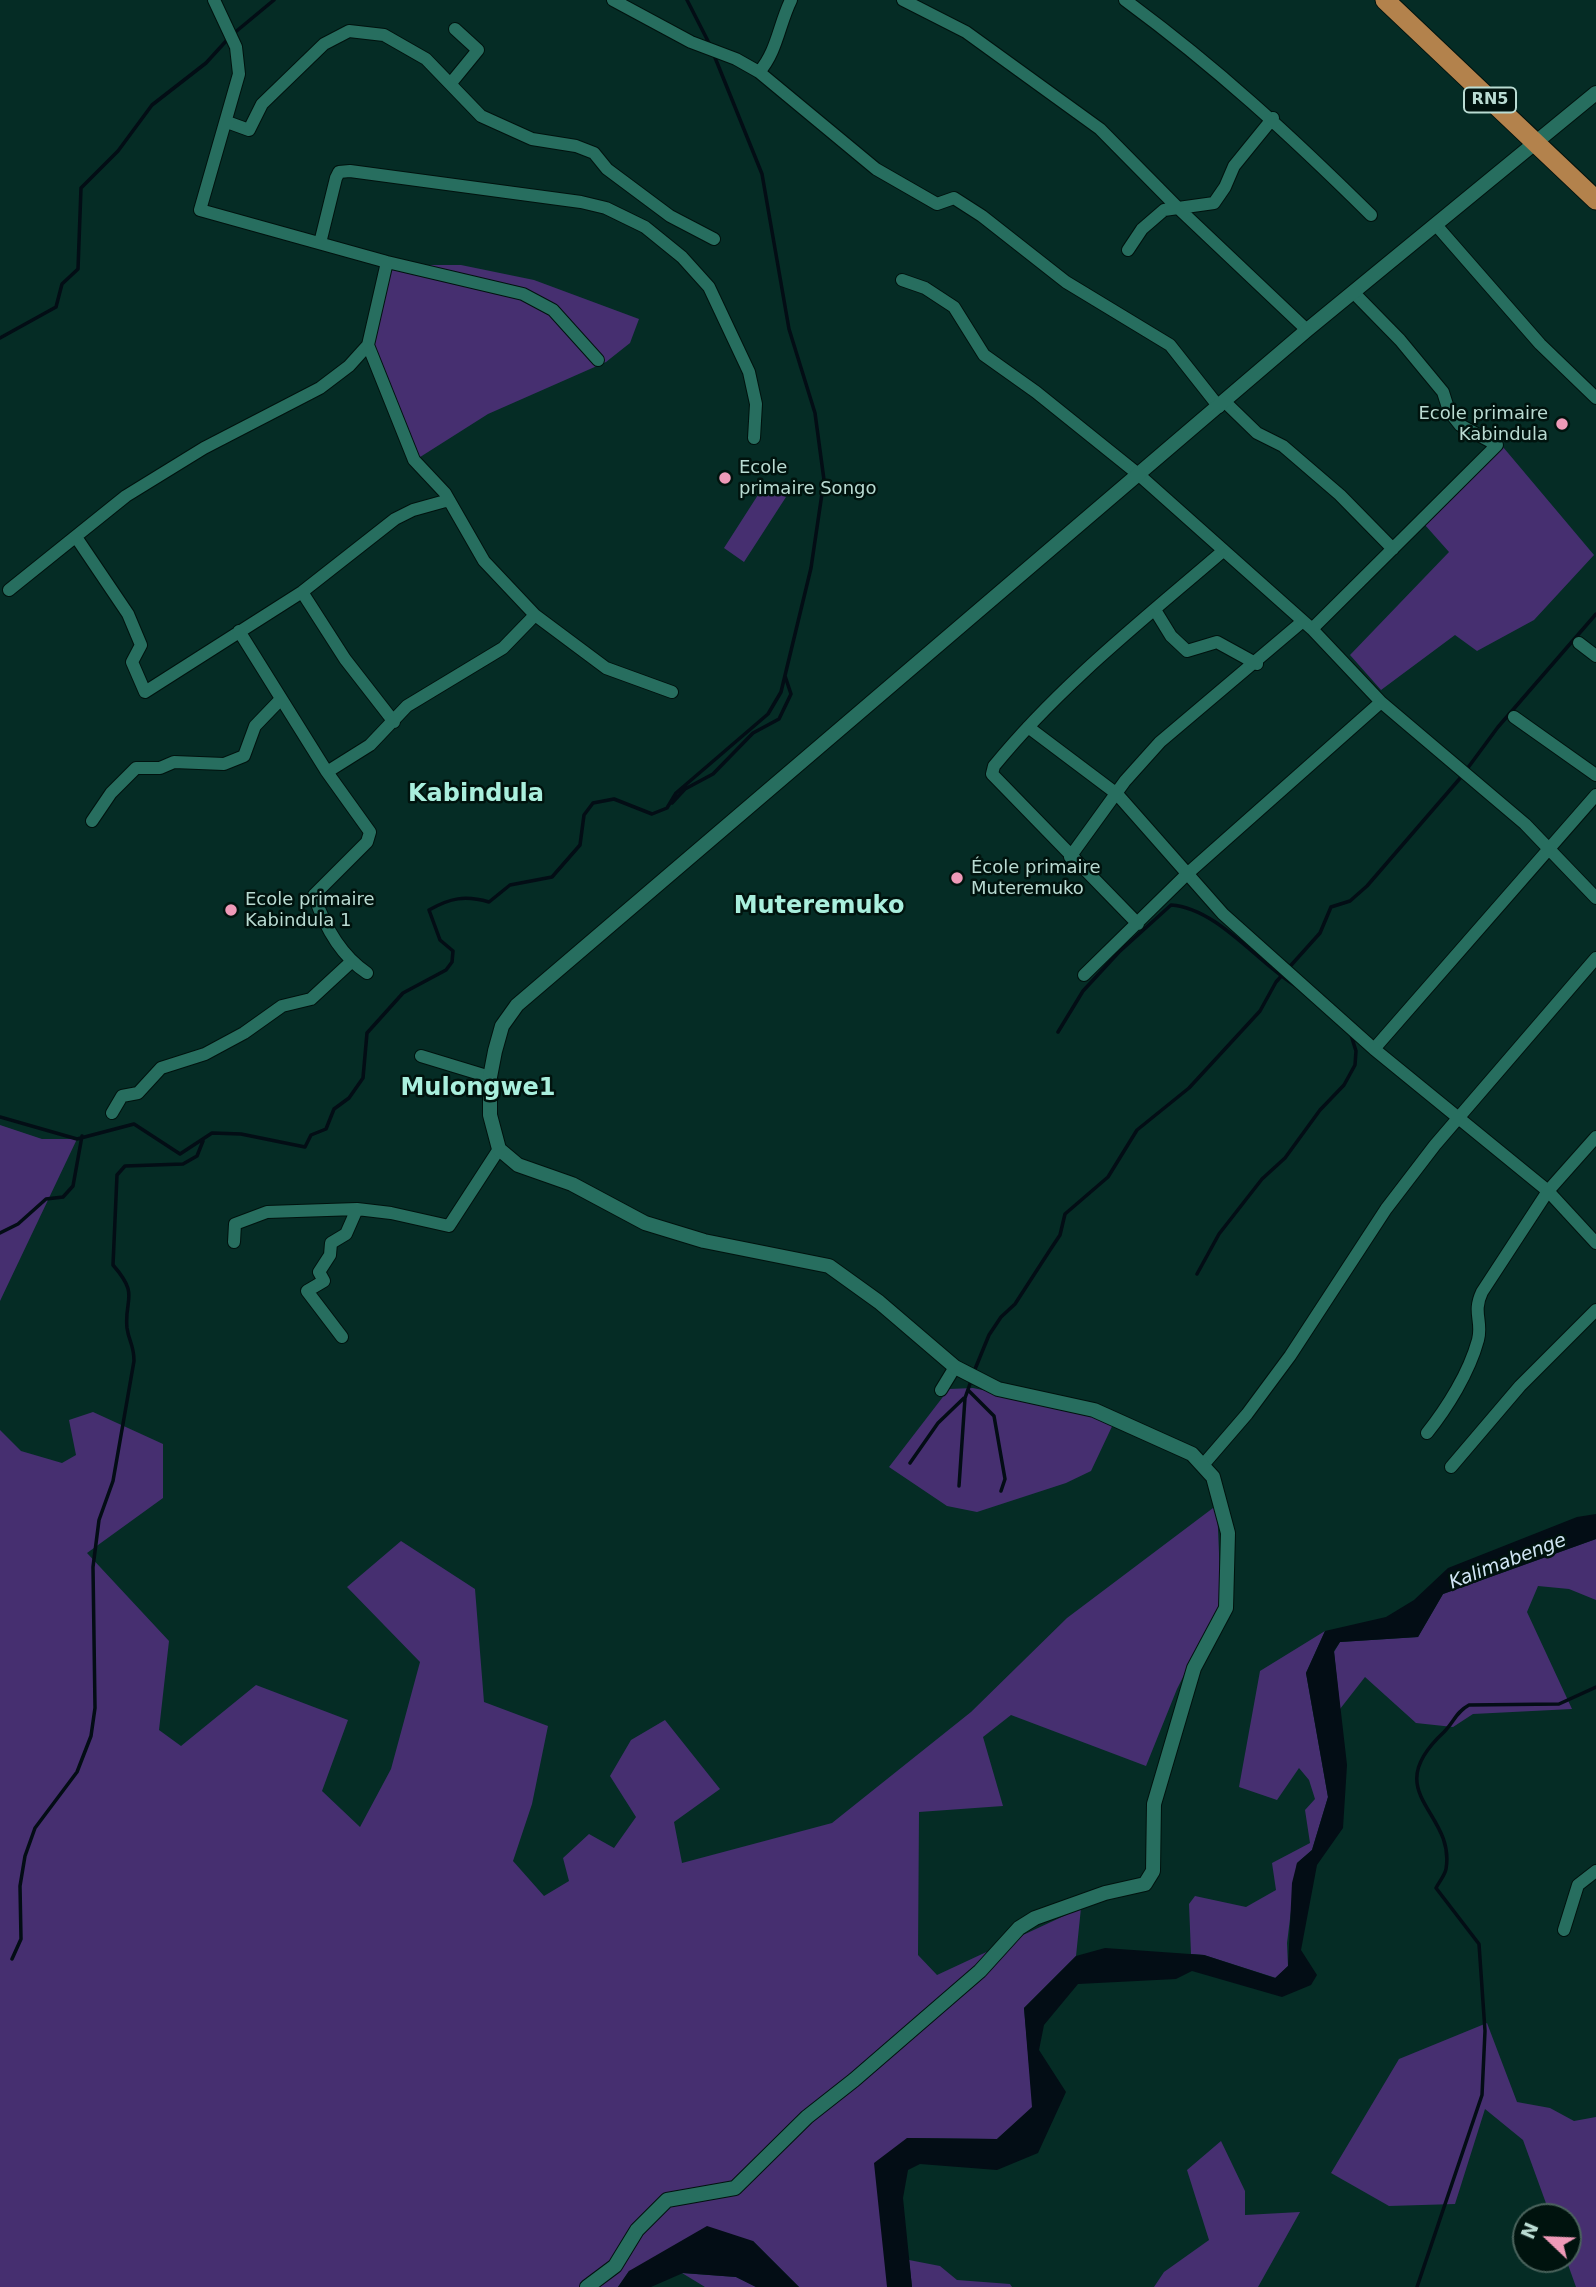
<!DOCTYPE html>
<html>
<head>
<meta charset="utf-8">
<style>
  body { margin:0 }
  #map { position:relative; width:1596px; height:2287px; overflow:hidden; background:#052c25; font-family:"DejaVu Sans",sans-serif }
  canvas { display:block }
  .north { position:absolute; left:1512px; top:2203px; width:70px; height:70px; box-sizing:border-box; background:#00130e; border:2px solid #4a635c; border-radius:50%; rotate:293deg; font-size:19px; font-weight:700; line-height:28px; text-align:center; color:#b9dbd2 }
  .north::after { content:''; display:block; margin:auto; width:24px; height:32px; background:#ef9ab8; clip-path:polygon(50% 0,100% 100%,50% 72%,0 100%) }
</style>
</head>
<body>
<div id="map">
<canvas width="1596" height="2287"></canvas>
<div class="north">N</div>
</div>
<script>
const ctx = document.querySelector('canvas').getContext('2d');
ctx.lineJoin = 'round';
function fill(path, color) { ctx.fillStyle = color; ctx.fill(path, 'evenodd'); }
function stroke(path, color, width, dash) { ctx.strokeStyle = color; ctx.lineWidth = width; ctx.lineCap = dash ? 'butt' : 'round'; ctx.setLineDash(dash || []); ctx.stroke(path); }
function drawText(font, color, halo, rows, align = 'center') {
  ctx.font = font + ' "DejaVu Sans",sans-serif'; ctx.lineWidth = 5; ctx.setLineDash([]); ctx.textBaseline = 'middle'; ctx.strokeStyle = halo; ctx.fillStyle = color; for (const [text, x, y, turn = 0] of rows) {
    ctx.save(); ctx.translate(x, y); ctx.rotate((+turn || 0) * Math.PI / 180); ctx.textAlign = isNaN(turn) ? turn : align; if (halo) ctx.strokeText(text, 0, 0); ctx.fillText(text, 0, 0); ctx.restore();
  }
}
const green = new Path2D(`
  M 389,265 L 461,265 L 534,280 L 639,319 L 630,343 L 606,362 L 488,414 L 417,459 L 371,348 Z
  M 1503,447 L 1594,555 L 1534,620 L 1477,651 L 1455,635 L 1381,690 L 1350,655 L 1449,552 L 1425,525 Z
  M 765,484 L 786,497 L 744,562 L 724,548 Z
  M 0,1125 L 42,1139 L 77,1139 L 0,1301 Z
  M 973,1388 L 1116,1418 L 1091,1471 L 1066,1483 L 977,1512 L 947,1506 L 889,1467 L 949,1389 Z
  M 93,1412 L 163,1444 L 163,1498 L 87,1553 L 169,1641 L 159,1730 L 181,1746 L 256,1685 L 348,1720 L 322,1791 L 360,1827 L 391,1769 L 420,1662 L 347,1587 L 401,1541 L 475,1589 L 484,1702 L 548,1726 L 532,1804 L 513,1861 L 544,1896 L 569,1881 L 563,1858 L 589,1834 L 614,1848 L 636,1817 L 610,1776 L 631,1740 L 665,1720 L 720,1789 L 674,1822 L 682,1863 L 832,1823 L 971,1712 L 1067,1618 L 1217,1505 L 1221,1601 L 1177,1689 L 1146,1766 L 1011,1715 L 983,1737 L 1003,1806 L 919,1812 L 918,1955 L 937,1975 L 1081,1908 L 1076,1956 L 1024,2008 L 1033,2107 L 997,2139 L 907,2138 L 887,2287 L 799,2287 L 753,2241 L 629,2271 L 618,2287 L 0,2287 L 0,1430 L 21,1451 L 62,1463 L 76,1455 L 69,1420 Z
  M 1596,1539 L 1596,1600 L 1569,1589 L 1538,1586 L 1527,1612 L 1572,1709 L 1473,1714 L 1453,1727 L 1416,1723 L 1365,1677 L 1340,1709 L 1334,1652 L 1340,1642 L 1418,1637 L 1443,1594 Z
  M 1325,1631 L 1306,1673 L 1328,1797 L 1312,1850 L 1297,1863 L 1287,1943 L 1288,1966 L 1276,1978 L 1204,1955 L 1191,1954 L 1189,1904 L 1195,1896 L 1246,1907 L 1276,1890 L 1272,1863 L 1310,1843 L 1305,1810 L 1315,1799 L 1309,1780 L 1299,1768 L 1277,1800 L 1239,1787 L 1260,1671 Z
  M 1487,2023 L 1517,2102 L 1550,2108 L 1574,2121 L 1596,2117 L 1596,2287 L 1576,2287 L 1566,2259 L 1568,2217 L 1551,2217 L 1523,2140 L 1485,2109 L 1455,2204 L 1389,2206 L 1331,2173 L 1399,2059 Z
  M 1221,2141 L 1245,2191 L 1245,2215 L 1300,2212 L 1258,2287 L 1154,2287 L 1164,2272 L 1209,2240 L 1187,2170 Z
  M 909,2260 L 940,2266 L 957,2280 L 1010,2284 L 1012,2287 L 912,2287 Z
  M 682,2273 L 736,2277 L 756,2287 L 705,2287 Z`);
const water = new Path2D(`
  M 1596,1514 L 1596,1539 L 1443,1594 L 1418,1637 L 1340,1642 L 1334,1651 L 1347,1765 L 1343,1828 L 1317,1865 L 1301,1950 L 1317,1975 L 1311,1985 L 1282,1997 L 1192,1971 L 1176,1979 L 1078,1984 L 1044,2025 L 1039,2050 L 1066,2092 L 1038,2153 L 997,2170 L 920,2164 L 908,2170 L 903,2198 L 912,2287 L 887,2287 L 874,2163 L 907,2138 L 997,2139 L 1032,2107 L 1024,2008 L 1076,1956 L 1105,1948 L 1204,1955 L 1275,1978 L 1288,1966 L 1292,1883 L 1297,1863 L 1312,1850 L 1328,1797 L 1306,1673 L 1325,1631 L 1386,1617 L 1414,1600 L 1448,1568 L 1577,1517 Z
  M 707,2226 L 753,2241 L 799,2287 L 756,2287 L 736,2277 L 683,2273 L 651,2287 L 618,2287 L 629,2271 Z`);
const stream = new Path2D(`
  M 687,0 L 710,45
  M 233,34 L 274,0
  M 0,338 L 56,307 L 62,284 L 78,269 L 81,188 L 118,151 L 152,105 L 206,63 L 227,40
  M 1467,769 L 1498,727 L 1596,614
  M 672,803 L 685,789 L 713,774 L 753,733 L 779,719 L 791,694 L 785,676
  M 1058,1032 L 1083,991 L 1119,952 L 1171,905 C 1217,908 1258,963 1296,986
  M 0,1117 L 77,1139 L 134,1124 L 180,1154 L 212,1133 L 241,1134 L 305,1147 L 311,1135 L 326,1129 L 334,1109 L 349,1098 L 363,1078 L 367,1033 L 403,993 L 446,970 L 452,962 L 453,951 L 440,940 L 429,910 C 450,898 465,895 489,902 L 510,885 L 552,877 L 580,845 L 584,815 L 593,803 L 614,799 L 652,814 L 667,808 L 676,793 L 768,714 L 781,692 L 811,568 L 824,480 L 815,413 L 789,329 L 762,174 L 714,55
  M 0,1233 L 18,1224 L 46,1199 L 63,1197 L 73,1186 L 82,1136
  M 1197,1274 L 1219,1234 L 1262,1179 L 1285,1158 L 1320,1110 L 1344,1085 L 1355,1065 L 1356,1051 L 1351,1035
  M 973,1374 L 989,1335 L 1001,1317 L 1015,1304 L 1050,1250 L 1060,1235 L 1065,1214 L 1108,1177 L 1137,1130 L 1189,1088 L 1260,1011 L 1276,982 L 1320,933 L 1331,907 L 1350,901 L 1367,886 L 1462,776
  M 968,1390 L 994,1416 L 1005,1479 L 1001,1491
  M 910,1463 L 938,1423 L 964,1398
  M 959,1486 L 965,1398 L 971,1381
  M 12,1959 L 21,1939 L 20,1886 L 25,1856 L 35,1828 L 77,1772 L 91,1736 L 95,1708 L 93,1567 L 99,1520 L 113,1481 L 134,1361 C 134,1345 129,1342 127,1328 C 124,1298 140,1296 113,1265 L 117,1175 L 125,1166 L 183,1164 L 197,1156 L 203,1141
  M 1417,2287 L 1482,2095 L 1485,2031 L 1479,1944 L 1436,1888 C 1439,1882 1445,1875 1446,1869 C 1456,1811 1377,1794 1444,1732 C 1454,1722 1456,1712 1469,1705 L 1559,1704 L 1596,1687`);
const minor = new Path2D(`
  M 214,0 L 236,47 L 239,74 L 200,210 L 387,262 L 523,294 L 553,310 L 598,360
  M 613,0 L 691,42 L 736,59 L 759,72 L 876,169 L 937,204 L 954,198 L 982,216 L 1066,282 L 1170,345 L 1219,407
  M 903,0 L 966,32 L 1100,129 L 1177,207 L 1307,330
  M 1125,0 C 1216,67 1290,135 1371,215
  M 759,72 C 777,52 779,24 791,0
  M 451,83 L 478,50 L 455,29
  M 227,122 L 249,130 L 262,104 L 324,44 L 349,31 L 384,35 L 426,59 L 481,116 L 532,139 L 576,146 L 594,153 L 607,169 L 670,216 L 714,239
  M 1436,225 L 1540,344 L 1596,398
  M 320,243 L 336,178 L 339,172 L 350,171 L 581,202 L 606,208 L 645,227 L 682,257 L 709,287 L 749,372 L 756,404 L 754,438
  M 1128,250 L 1142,229 L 1164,210 L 1214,203 L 1225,187 L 1234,166 L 1273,118
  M 387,262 L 368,345 L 414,460 L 445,493 L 484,561 L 535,615 L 606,668 L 672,692
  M 902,280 L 925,288 L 954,307 L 984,355 L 1036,392 L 1138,474 L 1312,629 L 1381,702 L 1525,824 L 1596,898
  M 1225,402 L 1257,433 L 1283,446 L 1340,495 L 1393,549
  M 76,537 L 128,614 L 141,645 L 132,662 L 145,692 L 302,592 L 395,519 L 413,510 L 449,500
  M 9,590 L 126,496 L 204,448 L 320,388 L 349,366 L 368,345
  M 302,592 L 345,659 L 394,722
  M 1155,610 L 1171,636 L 1187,651 L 1217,642 L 1257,664
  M 1312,629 L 1497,445 L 1460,425 L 1449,411 L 1443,392 L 1400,340 L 1353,292
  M 239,631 L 327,772 L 370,832 L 367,842 L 314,895 C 324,925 340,955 367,973
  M 1579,643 L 1596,656
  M 1514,717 L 1596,775
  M 1028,727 L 1117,794 L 1223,914 L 1374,1049 L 1548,1191 L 1596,1243
  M 327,772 L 370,745 L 407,706 L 503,648 L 535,615
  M 92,821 L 111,793 L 136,768 L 160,768 L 174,762 L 224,764 L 244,756 L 255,726 L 280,700
  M 1070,857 L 1125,781 L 1160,742 L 1303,621
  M 1138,924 L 992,774 L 994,766 C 1060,685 1144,619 1223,551
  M 1084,975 L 1187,874 L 1381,702
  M 1374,1049 L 1596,795
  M 421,1056 L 490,1077
  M 112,1113 L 122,1096 L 138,1093 L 161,1068 L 205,1054 L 244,1033 L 282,1006 L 311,999 L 351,962
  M 234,1242 L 235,1224 L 267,1212 L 357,1209 L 391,1213 L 449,1226 L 499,1149
  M 342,1337 L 307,1291 L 324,1281 L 319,1272 L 330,1255 L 331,1243 L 346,1234 L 357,1209
  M 941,1390 L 955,1367
  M 1427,1433 C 1447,1408 1469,1373 1478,1340 C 1483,1321 1472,1313 1482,1292 L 1548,1191 L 1596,1137
  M 1203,1465 L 1247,1414 L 1290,1356 L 1386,1209 L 1435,1145 L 1596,958
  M 1451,1467 L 1520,1386 L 1596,1310
  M 1564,1930 L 1578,1885 L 1596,1871`);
const tertiary = new Path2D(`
  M 587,2287 L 615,2266 L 637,2230 L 667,2200 L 735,2188 L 807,2117 L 854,2080 L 980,1971 L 1019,1928 L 1035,1918 L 1105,1893 L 1145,1884 L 1153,1871 L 1154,1804 L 1194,1668 L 1226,1608 L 1228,1533 L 1213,1477 L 1192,1454 L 1094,1410 L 998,1389 L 955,1367 L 879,1302 L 829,1266 L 704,1241 L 645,1223 L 572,1184 L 518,1165 L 499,1149 L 490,1115 L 490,1077 L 495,1051 L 502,1026 L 517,1005 L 1307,330 L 1596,93`);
const trunk = new Path2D(`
  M 1385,0 L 1596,200`);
const markers = [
  [1562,424,7,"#ef9ab8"],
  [725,478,7,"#ef9ab8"],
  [957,878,7,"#ef9ab8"],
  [231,910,7,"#ef9ab8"]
];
const shields = [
  [1490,100,52]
];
const shieldNames = [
  ["RN5",1490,100]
];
const poiNames = [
  ["Ecole primaire",1548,414,"right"],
  ["Kabindula",1548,435,"right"],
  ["Ecole",739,468],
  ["primaire Songo",739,489],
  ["École primaire",971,868],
  ["Muteremuko",971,889],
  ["Ecole primaire",245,900],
  ["Kabindula 1",245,921]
];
const waterNames = [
  ["Kalimabenge",1508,1562,-21]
];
const districtNames = [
  ["Kabindula",476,795],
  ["Muteremuko",819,907],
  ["Mulongwe1",478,1089]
];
fill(green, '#462f70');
fill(water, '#030d15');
stroke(stream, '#030d15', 3.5);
stroke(minor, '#00120e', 14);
stroke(tertiary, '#00120e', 16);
stroke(trunk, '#00120e', 21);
stroke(minor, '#276e5f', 12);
stroke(tertiary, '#276e5f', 14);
stroke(trunk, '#b3824c', 19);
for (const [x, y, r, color] of markers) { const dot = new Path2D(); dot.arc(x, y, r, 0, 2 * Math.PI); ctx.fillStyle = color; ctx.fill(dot); stroke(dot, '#00130e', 2.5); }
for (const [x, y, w] of shields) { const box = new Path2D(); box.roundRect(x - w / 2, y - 12.5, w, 25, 5); ctx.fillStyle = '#00130e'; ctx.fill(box); stroke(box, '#b9dbd2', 2); }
drawText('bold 16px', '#b9dbd2', null, shieldNames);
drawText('18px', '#b9dbd2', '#00130e', poiNames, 'left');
drawText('italic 19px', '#d1e6f5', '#00130e', waterNames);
drawText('bold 24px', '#a9efdd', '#00130e', districtNames);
</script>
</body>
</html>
